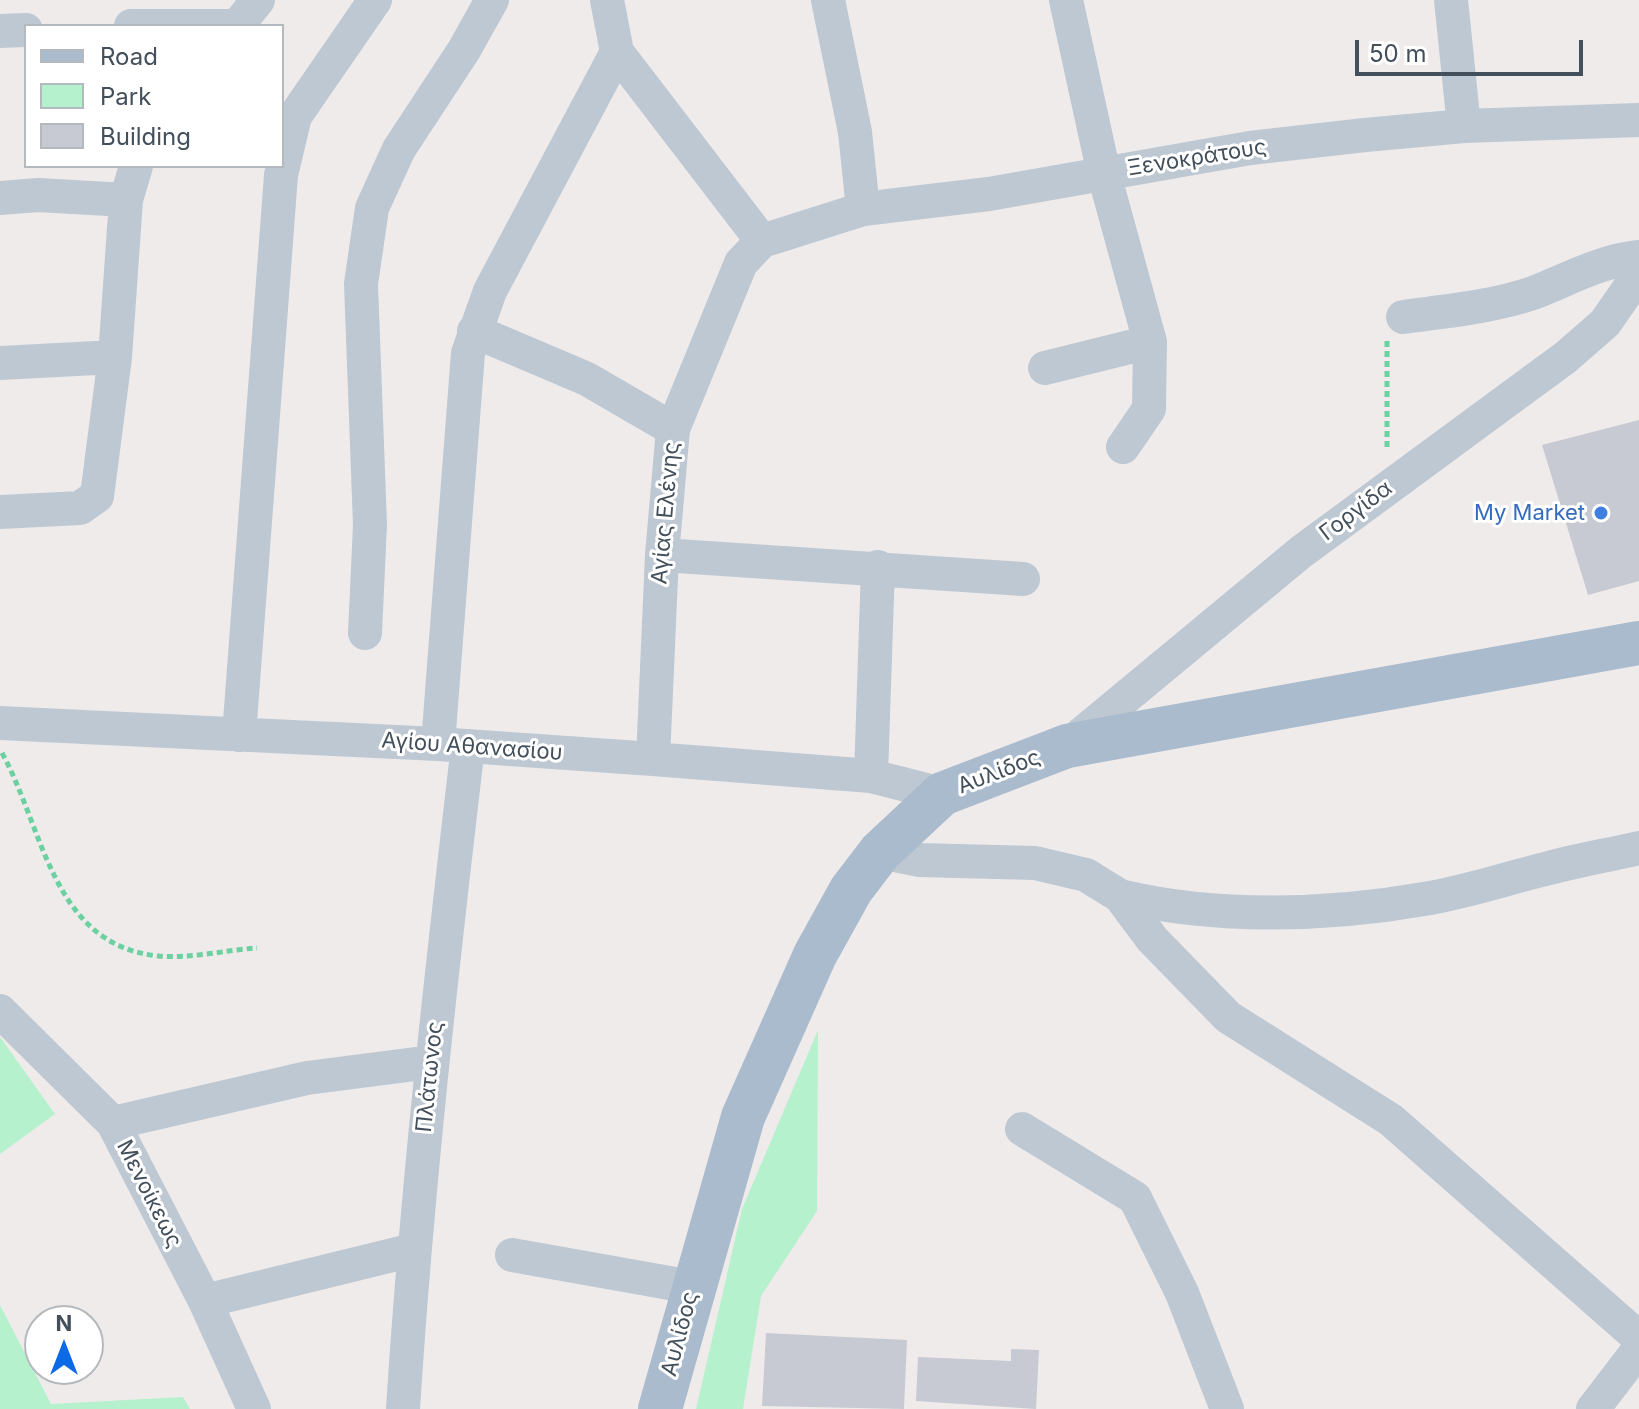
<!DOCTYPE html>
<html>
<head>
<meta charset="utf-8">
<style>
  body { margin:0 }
  #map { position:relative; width:1639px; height:1409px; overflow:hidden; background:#efebeb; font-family:Inter,sans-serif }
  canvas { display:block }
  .legend { position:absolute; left:24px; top:24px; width:260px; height:144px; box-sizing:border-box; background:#fff; border:2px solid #b4b9bd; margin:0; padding:10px 14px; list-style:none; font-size:24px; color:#434f5a }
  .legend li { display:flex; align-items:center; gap:16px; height:40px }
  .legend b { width:40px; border:2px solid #b4b9bd }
  .north { position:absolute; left:24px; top:1305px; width:80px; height:80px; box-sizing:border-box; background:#fff; border:2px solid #b4b9bd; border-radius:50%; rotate:0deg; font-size:22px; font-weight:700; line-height:32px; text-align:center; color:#434f5a }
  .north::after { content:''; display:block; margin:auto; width:28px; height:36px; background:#0d6ae7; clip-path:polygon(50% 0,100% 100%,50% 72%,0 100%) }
  .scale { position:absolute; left:1355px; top:40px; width:228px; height:36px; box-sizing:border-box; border:4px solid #434f5a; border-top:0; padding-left:10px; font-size:24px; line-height:28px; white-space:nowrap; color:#434f5a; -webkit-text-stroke:6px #fff; paint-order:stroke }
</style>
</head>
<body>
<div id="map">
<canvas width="1639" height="1409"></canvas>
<ul class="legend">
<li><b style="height:10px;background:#a9bbcd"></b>Road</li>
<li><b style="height:22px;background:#b5f1cd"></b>Park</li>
<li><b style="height:22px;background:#c7cad2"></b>Building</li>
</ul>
<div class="north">N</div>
<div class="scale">50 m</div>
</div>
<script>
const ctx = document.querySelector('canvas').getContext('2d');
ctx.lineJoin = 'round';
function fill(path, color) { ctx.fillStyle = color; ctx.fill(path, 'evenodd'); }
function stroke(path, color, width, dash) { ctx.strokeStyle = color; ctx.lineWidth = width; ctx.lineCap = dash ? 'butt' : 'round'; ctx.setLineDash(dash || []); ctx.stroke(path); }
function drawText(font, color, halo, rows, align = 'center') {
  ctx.font = font + ' Inter,sans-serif'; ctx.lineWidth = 6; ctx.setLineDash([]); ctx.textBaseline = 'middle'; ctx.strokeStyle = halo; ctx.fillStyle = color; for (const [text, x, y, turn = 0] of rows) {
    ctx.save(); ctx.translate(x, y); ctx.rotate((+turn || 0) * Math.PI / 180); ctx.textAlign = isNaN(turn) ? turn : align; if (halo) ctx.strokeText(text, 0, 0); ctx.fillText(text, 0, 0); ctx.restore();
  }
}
const green = new Path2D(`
  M 818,1030 L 817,1211 L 761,1296 L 743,1409 L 696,1409 L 742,1209 Z
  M 0,1037 L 55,1114 L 0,1154 Z
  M 0,1305 L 51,1404 L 183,1397 L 190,1409 L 0,1409 Z`);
const building = new Path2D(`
  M 1639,420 L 1639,581 L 1588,595 L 1542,445 Z
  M 766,1333 L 907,1340 L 904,1409 L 762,1406 Z
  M 1011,1349 L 1039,1350 L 1036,1409 L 916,1401 L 918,1357 L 1011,1361 Z`);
const path = new Path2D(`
  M 1387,341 L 1387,451
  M 2,753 C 44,829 52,945 158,956 C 189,959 226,950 257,948`);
const minor = new Path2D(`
  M 607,0 L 617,52 L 762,241
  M 828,0 L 855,132 L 863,209
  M 1066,0 L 1104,174 L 1150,342 L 1149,409 L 1123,447
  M 1451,0 L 1464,126
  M 131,26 L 237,26
  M 237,26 L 258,0
  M 0,31 L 26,30
  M 0,198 L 38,195 L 126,200
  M 1403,317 C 1446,311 1492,307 1533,293 C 1569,279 1600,261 1639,257
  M 474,331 L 587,379 L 673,429
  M 0,363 L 115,357
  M 1045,368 L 1150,342
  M 0,512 L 80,508 L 97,496 L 115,357 L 126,200 L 136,166
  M 662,555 L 1023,579
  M 365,633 L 370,525 L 361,284 L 372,208 L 399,149 L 464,50 L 492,0
  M 0,723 L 438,744 L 653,759 L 871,776 L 942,794
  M 239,735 L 281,175 L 295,116 L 375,0
  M 438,744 L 468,353 L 490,291 L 617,52
  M 1067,746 L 1301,552 L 1566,357 L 1605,323 L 1639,274
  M 653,759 L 662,555 L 673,429 L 741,263 L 762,241 L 863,209 L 989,194 L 1250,148 L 1365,135 L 1464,126 L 1639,120
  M 871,776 L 878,567
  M 880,852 L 920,860 L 1035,863 L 1086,875 L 1120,896 L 1152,939 L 1228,1017 L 1391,1120 L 1639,1338
  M 1120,896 C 1216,919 1327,916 1424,899 C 1467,892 1508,878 1549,868 C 1579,860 1609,855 1639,848
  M 0,1011 L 113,1123 L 205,1301 L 254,1409
  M 113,1123 L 307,1078 L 431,1062
  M 1022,1129 L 1135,1198 L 1182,1293 L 1227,1409
  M 512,1255 L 692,1287
  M 205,1301 L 413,1250
  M 403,1409 C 417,1187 442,967 468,746
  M 1593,1409 L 1639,1349`);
const major = new Path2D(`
  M 660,1409 L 743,1117 L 815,955 L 851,890 L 880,852 L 942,794 L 1067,746 L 1639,643`);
const markers = [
  [1601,513,8,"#3f7fe0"]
];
const streetNames = [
  ["Ξενοκράτους",1197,158,-9],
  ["Γοργίδα",1356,511,-37],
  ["Αγίας Ελένης",666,513,-85],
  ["Αγίου Αθανασίου",472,747,4],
  ["Αυλίδος",999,772,-21],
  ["Πλάτωνος",430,1077,-84],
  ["Μενοίκεως",149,1194,63],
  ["Αυλίδος",680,1334,-75]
];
const shopNames = [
  ["My Market",1585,513]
];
fill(green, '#b5f1cd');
fill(building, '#c7cad2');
stroke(path, '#6bd1a0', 5, [6, 4]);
stroke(minor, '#bdc8d3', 34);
stroke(major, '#a9bbcd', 44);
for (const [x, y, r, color] of markers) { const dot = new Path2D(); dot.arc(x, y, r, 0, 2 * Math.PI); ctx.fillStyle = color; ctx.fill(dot); stroke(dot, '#fff', 3); }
drawText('22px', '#434f5a', '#fff', streetNames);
drawText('22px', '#366cbe', '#fff', shopNames, 'right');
</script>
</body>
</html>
